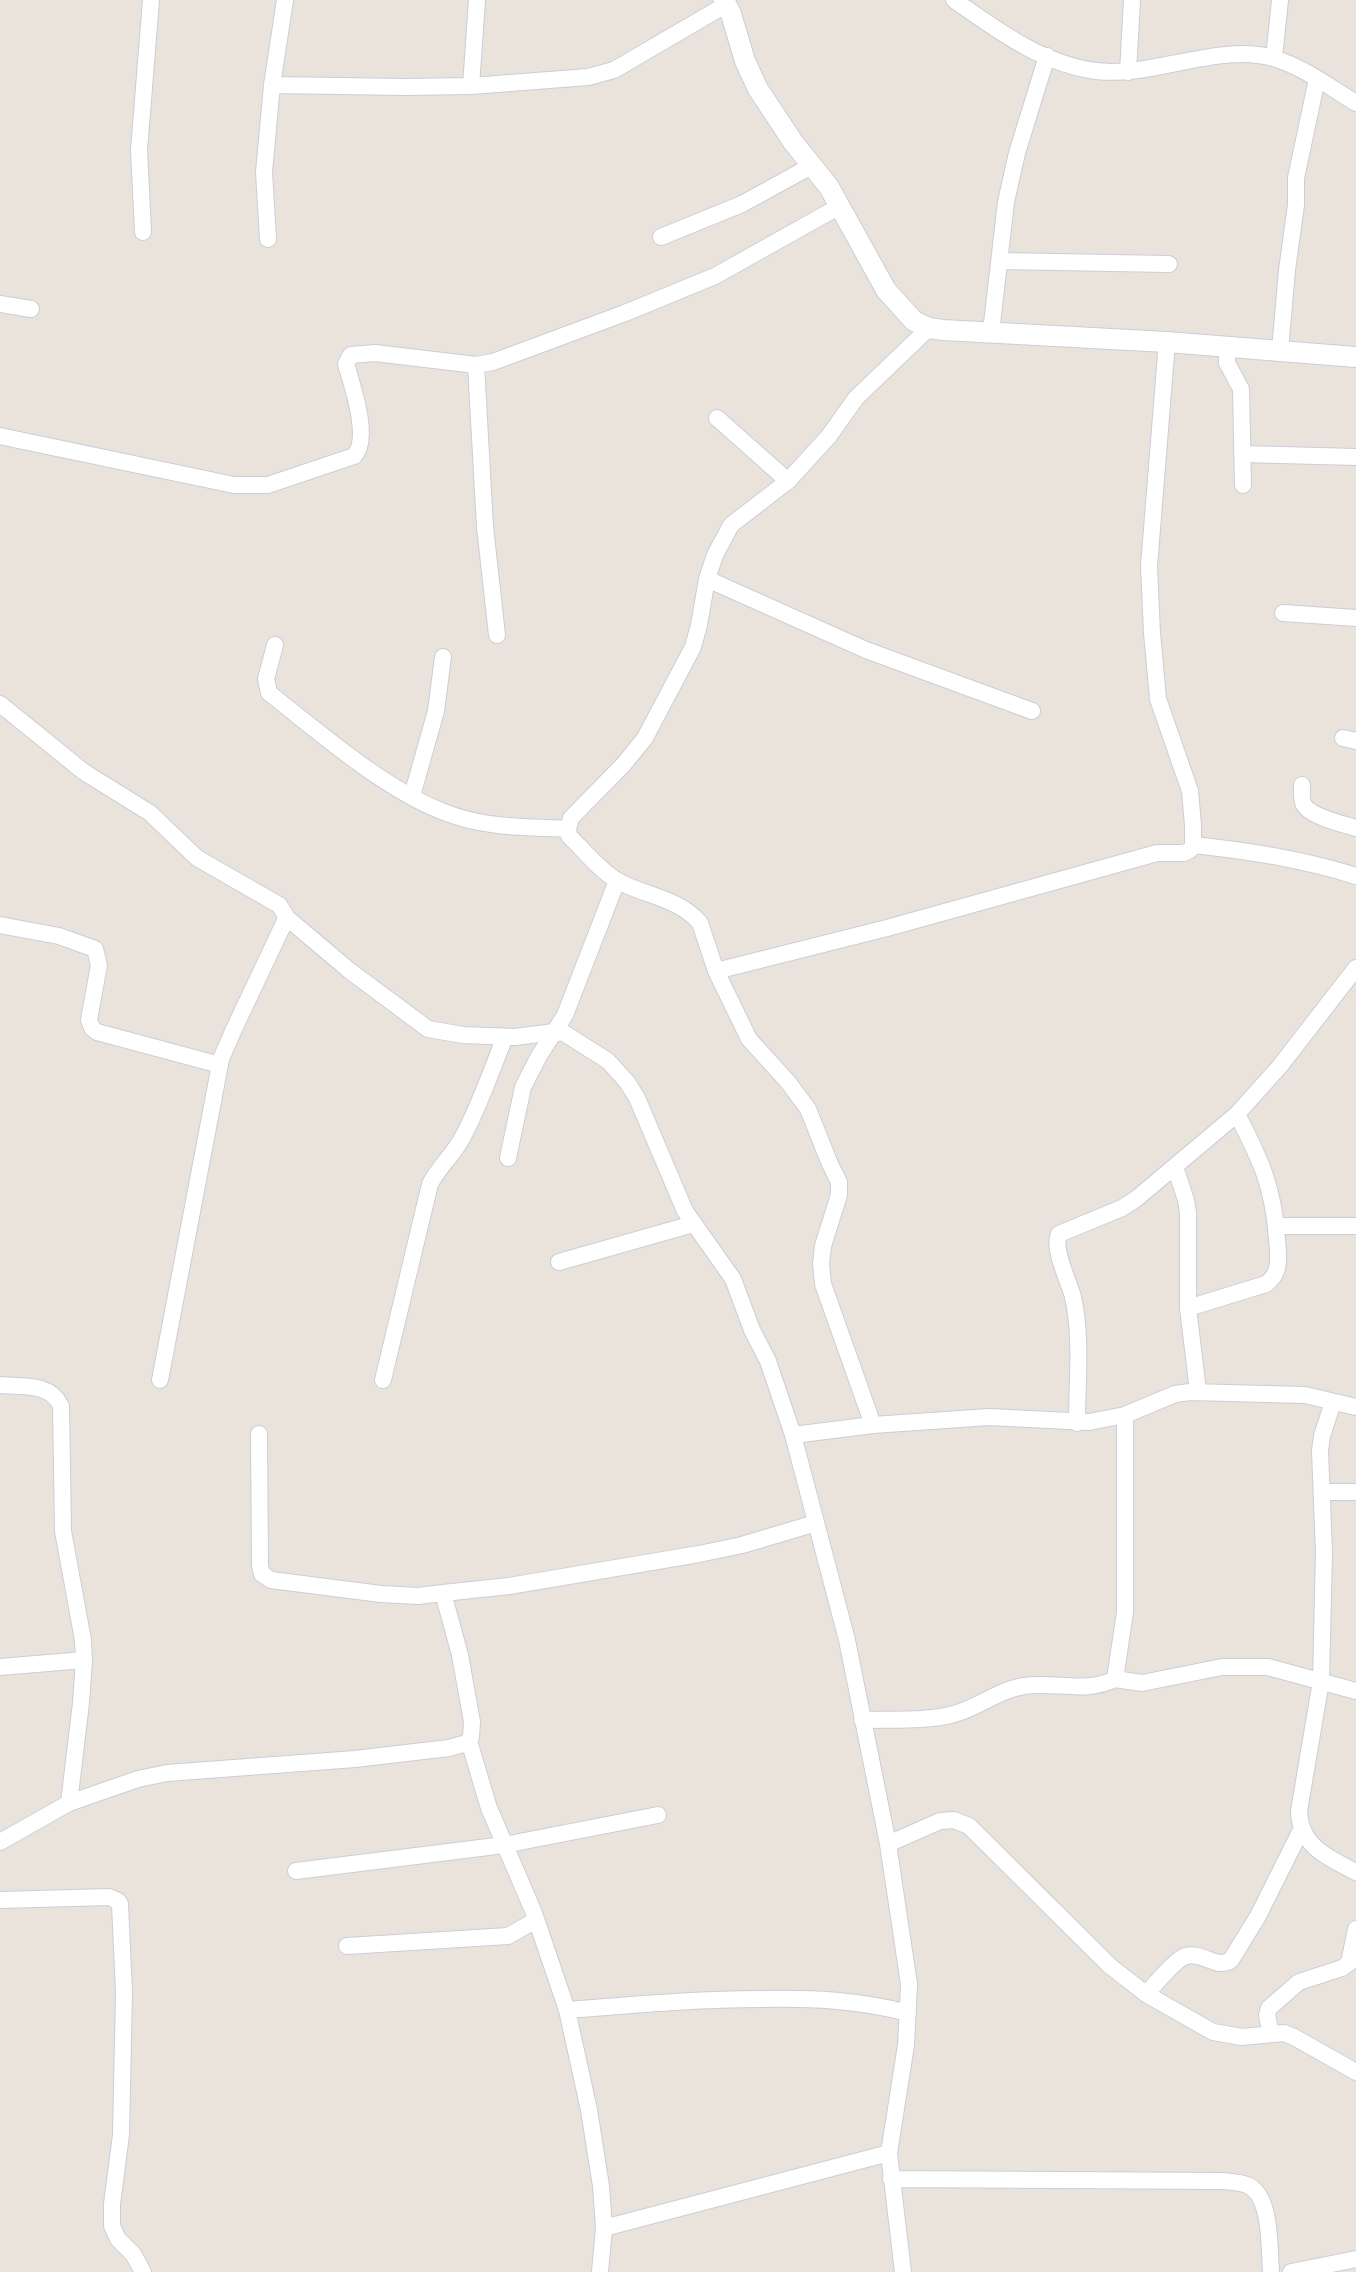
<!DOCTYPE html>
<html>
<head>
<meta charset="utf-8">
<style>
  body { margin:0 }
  canvas { display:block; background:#e9e3dc }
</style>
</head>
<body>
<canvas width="1356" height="2272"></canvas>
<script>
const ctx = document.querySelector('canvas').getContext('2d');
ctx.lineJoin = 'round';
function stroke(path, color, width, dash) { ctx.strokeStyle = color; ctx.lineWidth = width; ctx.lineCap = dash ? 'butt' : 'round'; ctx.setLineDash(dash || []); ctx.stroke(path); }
const minor = new Path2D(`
  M 954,0 C 997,30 1042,64 1096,71 C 1154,78 1222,41 1276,59 C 1305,68 1331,88 1356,103
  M 1274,58 L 1280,0
  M 1128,72 L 1132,0
  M 272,85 L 405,87 L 471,86 L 588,77 L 614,70 L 727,4
  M 471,86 L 477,0
  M 143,232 L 139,150 L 151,0
  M 661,237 L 742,204 L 813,165
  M 268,239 L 264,172 L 272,85 L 285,0
  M 1000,261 L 1169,264
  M 0,304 L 31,309
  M 991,332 L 1006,202 L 1017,153 L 1047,56
  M 1227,347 L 1227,363 L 1241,389 L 1243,485
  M 1280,351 L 1287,270 L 1296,205 L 1296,178 L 1317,79
  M 476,365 L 485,527 L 497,635
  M 717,418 L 788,481
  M 0,436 L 234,485 L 268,485 L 354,456 C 371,439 352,385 346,364 L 351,355 L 375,353 L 476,365 L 493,362 L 625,313 L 715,276 L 840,206
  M 1242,454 L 1356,457
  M 707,579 L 866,650 L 1032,711
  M 1283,613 L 1356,618
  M 275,645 L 266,679 L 269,693 C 323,735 390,795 455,816 C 491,828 531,827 568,829
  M 0,704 L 84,772 L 150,813 L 197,858 L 279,905 L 285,914 L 285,921 L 234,1029 L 221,1059 L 160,1380
  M 1343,738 L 1356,741
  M 1302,785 C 1302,792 1301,800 1304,805 C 1311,817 1343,824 1356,828
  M 412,796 L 436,711 L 443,657
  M 1193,845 C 1249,851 1302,859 1356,876
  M 286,917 L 350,971 L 428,1029 L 463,1035 L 515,1037 L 554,1032 L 564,1033 L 608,1061 L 627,1082 L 637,1098 L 685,1211 L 733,1279 L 752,1330 L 768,1361 L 793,1435 L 847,1640 L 888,1844 L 909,1984 L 906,2045 L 889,2153 L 903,2272
  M 0,925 L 59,936 L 95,949 L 99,965 L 89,1020 L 92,1028 L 97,1032 L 220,1065
  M 716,971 L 887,928 L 1157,853 L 1184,853 L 1190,850 L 1193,845 L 1193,825 L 1190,791 L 1158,699 L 1152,633 L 1149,566 L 1167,342
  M 508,1158 L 523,1087 L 539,1056 L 565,1015 L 617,881
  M 1175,1167 L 1186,1200 L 1188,1213 L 1188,1308 L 1198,1391
  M 1276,1226 L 1356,1226
  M 559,1262 L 693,1224
  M 1188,1308 L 1266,1284 C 1282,1272 1278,1257 1277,1239 C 1273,1185 1261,1161 1237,1114 L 1280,1066 L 1356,968
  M 383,1380 L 430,1184 C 438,1168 452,1156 461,1140 C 479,1108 491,1071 505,1037
  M 0,1385 C 22,1387 50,1382 61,1406 L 63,1531 L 83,1640 L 84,1660 L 81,1703 L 69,1803
  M 1333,1402 L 1322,1436 L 1320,1451 L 1324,1552 L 1321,1681 L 1299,1811 C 1300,1846 1328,1858 1356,1872
  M 1077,1423 C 1077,1382 1082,1337 1073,1297 C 1069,1281 1052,1249 1059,1234 L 1122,1208 L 1136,1199 L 1237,1114
  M 873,1425 L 823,1284 L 821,1264 L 823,1246 L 839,1195 L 839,1182 L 830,1164 L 808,1109 L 788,1082 L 749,1039 L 716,971 L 700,923 C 679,898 645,896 618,881 C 601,872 583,849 569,836 L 568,829 L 571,818 L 623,765 L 645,738 L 656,717 L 693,647 L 699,625 L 707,579 L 715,555 L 731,525 L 788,481 L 829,436 L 856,398 L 929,328
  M 259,1434 L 260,1566 L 262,1574 L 271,1580 L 381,1594 L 418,1596 L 443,1593 L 509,1586 L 699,1554 L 742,1545 L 816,1523
  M 793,1435 L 873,1425 L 989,1417 L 1089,1422 L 1125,1415 L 1175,1394 L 1190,1392 L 1305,1395 L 1356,1407
  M 1322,1492 L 1356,1492
  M 0,1667 L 84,1660
  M 1115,1679 L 1142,1683 L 1222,1667 L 1268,1667 L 1356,1691
  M 862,1720 C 892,1719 925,1722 954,1714 C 978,1708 998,1690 1024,1686 C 1054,1681 1086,1694 1115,1679 L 1125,1612 L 1125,1415
  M 469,1741 L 489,1808 L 534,1913 L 567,2010 L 589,2110 L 601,2186 L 604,2228 L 600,2272
  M 0,1842 L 69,1803 L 138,1779 L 167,1773 L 355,1759 L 449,1748 L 467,1743 L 471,1737 L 472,1722 L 460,1655 L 443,1593
  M 888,1844 L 940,1821 L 954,1820 L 969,1826 L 1110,1966 L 1146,1994 L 1213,2032 L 1242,2037 L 1284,2033 L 1294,2037 L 1356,2072
  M 296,1871 L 504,1845 L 658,1815
  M 0,1900 L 109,1897 L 118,1901 L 120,1904 L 124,1992 L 121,2135 L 112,2204 L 112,2226 L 118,2239 L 133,2254 L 143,2272
  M 347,1946 L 508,1936 L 536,1920
  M 1146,1994 C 1155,1985 1175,1959 1186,1956 C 1202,1951 1216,1970 1231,1960 L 1258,1916 L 1301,1830
  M 567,2010 C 632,2005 696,1999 761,1999 C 812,1998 859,2000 908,2013
  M 1271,2034 L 1267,2015 L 1269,2008 L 1299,1982 L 1342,1968 L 1349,1963 L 1356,1929
  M 891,2179 L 1223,2181 C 1231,2182 1240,2182 1247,2185 C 1272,2195 1269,2248 1271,2272
  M 604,2228 L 889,2153
  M 1291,2272 L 1356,2259`);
const tertiary = new Path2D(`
  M 724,0 L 731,14 L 745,61 L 758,89 L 793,142 L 829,187 L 886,290 L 914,321 L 929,328 L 943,330 L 1167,342 L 1356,357`);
stroke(minor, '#cbced9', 18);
stroke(tertiary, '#cbced9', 22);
stroke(minor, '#fff', 16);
stroke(tertiary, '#fff', 20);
</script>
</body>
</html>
